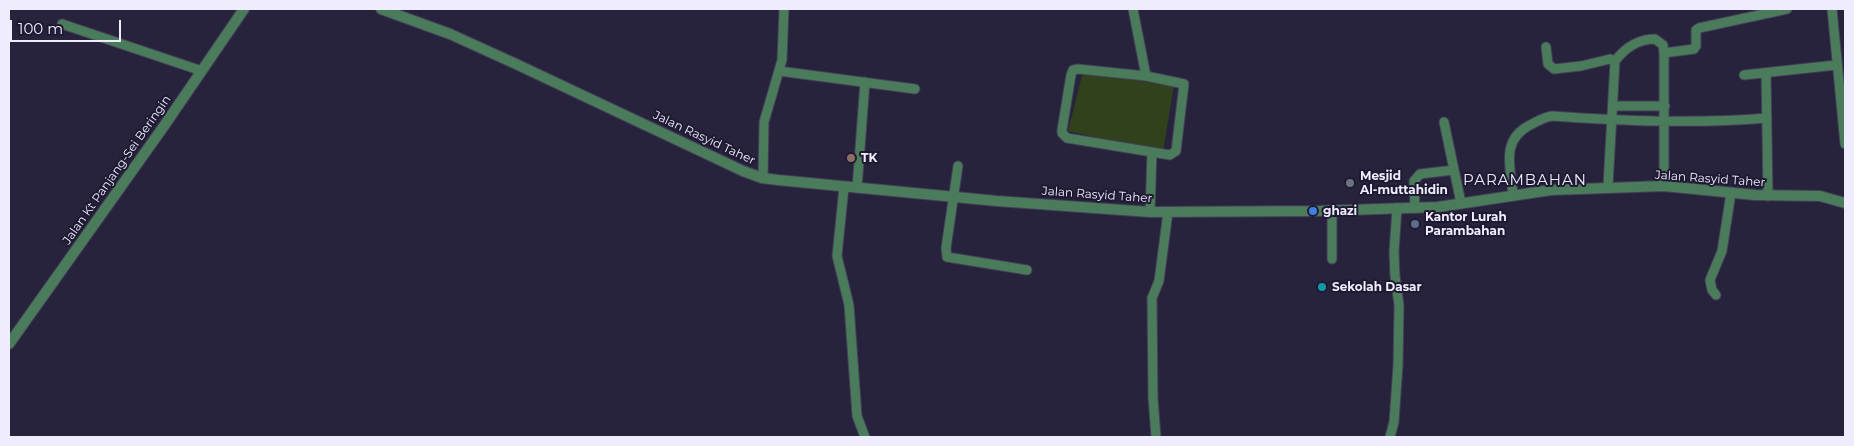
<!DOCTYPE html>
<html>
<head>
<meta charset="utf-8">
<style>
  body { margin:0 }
  #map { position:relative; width:1854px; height:446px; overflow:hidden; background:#28233d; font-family:Montserrat,sans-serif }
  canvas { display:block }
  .frame { position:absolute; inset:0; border:10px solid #efecfe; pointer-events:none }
  .scale { position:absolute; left:10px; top:20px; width:111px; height:22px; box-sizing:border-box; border:2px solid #efecfe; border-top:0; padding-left:6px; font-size:15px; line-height:18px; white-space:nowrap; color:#efecfe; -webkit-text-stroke:4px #1f1a32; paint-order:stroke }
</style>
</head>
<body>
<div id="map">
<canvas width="1854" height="446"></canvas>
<div class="frame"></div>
<div class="scale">100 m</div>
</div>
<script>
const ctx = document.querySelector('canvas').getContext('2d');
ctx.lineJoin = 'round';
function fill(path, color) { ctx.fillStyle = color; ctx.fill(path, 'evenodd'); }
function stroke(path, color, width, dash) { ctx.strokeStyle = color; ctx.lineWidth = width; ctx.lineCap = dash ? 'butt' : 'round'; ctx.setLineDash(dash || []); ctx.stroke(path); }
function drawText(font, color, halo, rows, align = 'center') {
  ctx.font = font + ' Montserrat,sans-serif'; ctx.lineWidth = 4; ctx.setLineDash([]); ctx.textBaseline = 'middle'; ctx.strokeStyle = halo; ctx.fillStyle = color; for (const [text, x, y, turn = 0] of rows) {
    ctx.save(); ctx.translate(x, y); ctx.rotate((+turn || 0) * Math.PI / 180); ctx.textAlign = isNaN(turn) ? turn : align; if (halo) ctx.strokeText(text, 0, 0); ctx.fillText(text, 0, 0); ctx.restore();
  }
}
const green = new Path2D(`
  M 1083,72 L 1174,85 L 1163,152 L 1068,131 Z`);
const minor = new Path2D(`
  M 1133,9 L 1146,76
  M 1832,9 L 1845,144
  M 62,24 L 202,71
  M 1546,47 L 1548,64 L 1554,69 L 1581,66 L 1610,59 L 1615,61 L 1608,186
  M 1664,53 L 1694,49 L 1696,46 L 1696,30 L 1699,28 L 1787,9
  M 1615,61 C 1625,48 1639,39 1655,39 L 1663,45 L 1664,53 L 1664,186
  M 779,71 L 915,89
  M 1766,73 L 1768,196
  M 1744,75 L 1836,65
  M 1613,106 L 1665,106
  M 1444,122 L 1461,203
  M 958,166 L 946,248 L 947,257 L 1027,270
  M 763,178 L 764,122 L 782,60 L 784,9
  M 844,187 L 837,256 L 849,305 L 857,416 L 865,437
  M 857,188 L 865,82
  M 1513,194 C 1510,166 1501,140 1530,125 C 1538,121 1544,117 1552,116 C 1624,121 1695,124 1767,118
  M 1415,208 L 1414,181 L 1420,174 L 1454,170
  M 1150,212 L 1152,152 L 1170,155 L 1176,151 L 1184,84 L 1146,76 L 1078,69 L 1073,70 L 1071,75 L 1062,130 L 1062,133 L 1067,138 L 1152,152
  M 1332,259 L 1332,210
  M 1716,295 L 1712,290 L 1710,280 L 1722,251 L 1731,193
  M 1156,437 L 1153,398 L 1152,298 L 1159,281 L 1168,212
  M 1390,437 L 1394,422 L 1398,365 L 1399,305 L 1395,276 L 1394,252 L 1397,208`);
const tertiary = new Path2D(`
  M 381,9 L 450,34 L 516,64 L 743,171 L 762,178 L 778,180 L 997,201 L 1150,212 L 1318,211 L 1438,207 L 1551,190 L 1664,186 L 1755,195 L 1820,196 L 1845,203
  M 9,344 L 164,126 L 244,9`);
const markers = [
  [851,158,5,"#8d6e63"],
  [1350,183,5,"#6b7280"],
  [1313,211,5,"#3f7fe0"],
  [1415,224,5,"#5c6f8a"],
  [1322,287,5,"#0f9aa8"]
];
const streetNames = [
  ["Jalan Rasyid Taher",704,138,25],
  ["Jalan Kt Panjang-Sei Beringin",117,170,-55],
  ["Jalan Rasyid Taher",1710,179,4],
  ["Jalan Rasyid Taher",1097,195,4]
];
const poiNames = [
  ["TK",861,158],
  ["Mesjid",1360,176],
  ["Al-muttahidin",1360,190],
  ["ghazi",1323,211],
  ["Kantor Lurah",1425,217],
  ["Parambahan",1425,231],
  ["Sekolah Dasar",1332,287]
];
const quarterNames = [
  ["PARAMBAHAN",1525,181]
];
fill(green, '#2f421c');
stroke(minor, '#443f58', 11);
stroke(tertiary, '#443f58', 12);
stroke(minor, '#4a7b5a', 9);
stroke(tertiary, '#4a7b5a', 10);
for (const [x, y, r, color] of markers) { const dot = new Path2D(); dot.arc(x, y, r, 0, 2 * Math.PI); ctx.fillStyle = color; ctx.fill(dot); stroke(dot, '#1f1a32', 2); }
drawText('12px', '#efecfe', '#1f1a32', streetNames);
drawText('bold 12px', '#efecfe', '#1f1a32', poiNames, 'left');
ctx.letterSpacing = '1px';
drawText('15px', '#efecfe', '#1f1a32', quarterNames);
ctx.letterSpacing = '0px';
</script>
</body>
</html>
